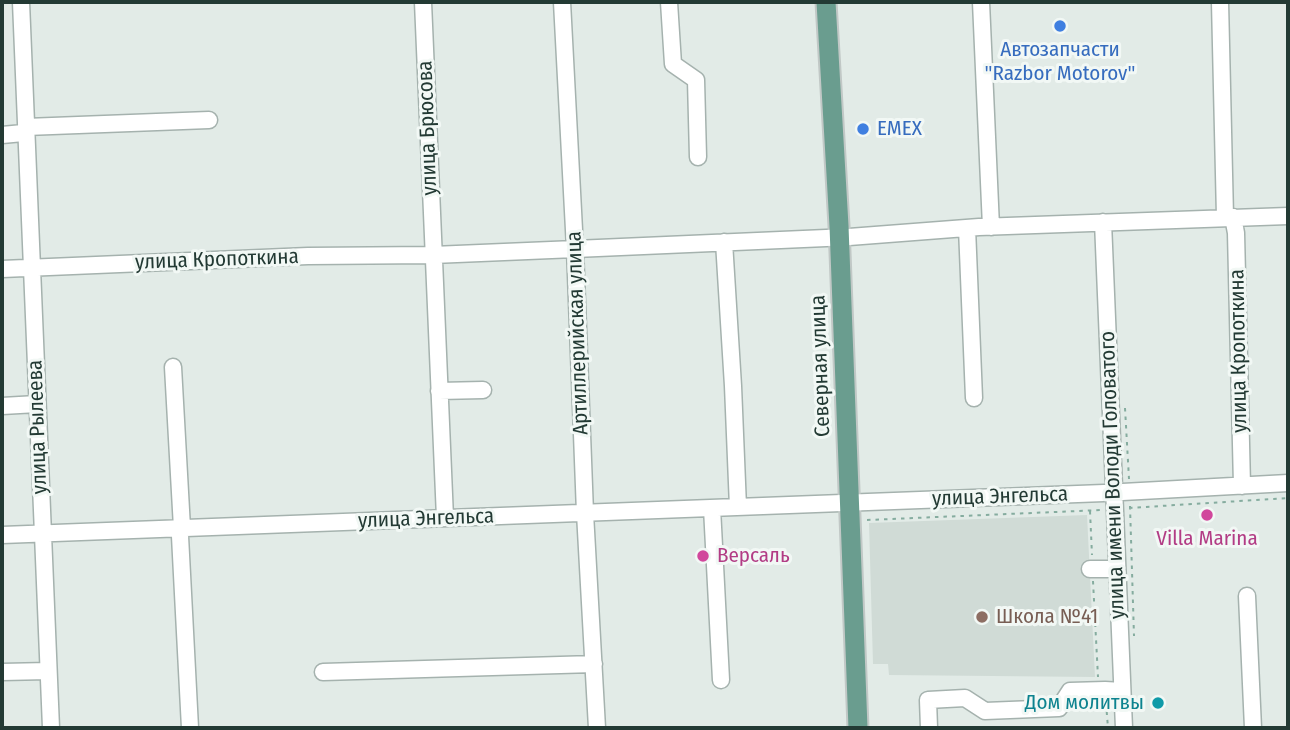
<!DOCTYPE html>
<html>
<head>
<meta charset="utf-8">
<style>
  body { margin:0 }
  #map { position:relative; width:1290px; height:730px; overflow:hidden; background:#e2ebe7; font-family:"Fira Sans Condensed",sans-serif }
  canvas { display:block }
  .frame { position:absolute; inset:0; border:4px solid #233a34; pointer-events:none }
</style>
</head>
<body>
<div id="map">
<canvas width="1290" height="730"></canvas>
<div class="frame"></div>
</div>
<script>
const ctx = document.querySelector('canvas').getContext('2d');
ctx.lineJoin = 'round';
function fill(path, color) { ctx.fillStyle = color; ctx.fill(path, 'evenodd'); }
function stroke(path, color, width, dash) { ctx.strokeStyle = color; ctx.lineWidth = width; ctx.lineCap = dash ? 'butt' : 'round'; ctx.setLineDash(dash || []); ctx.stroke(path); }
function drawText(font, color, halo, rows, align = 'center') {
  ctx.font = font + ' "Fira Sans Condensed",sans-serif'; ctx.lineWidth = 6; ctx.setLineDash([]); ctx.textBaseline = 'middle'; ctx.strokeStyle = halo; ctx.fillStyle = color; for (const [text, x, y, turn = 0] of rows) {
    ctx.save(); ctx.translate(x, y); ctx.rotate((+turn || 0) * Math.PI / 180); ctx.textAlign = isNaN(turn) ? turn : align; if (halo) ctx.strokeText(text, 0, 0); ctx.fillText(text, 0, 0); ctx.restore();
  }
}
const built = new Path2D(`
  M 1087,515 L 1095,677 L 889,675 L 888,664 L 873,664 L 869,523 Z`);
const path = new Path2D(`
  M 1125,408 L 1129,479
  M 1130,506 L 1134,636
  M 1129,508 L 1288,498
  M 1090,511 L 1092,555
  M 867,520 L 1102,510
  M 1093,581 L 1098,677
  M 1106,703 L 1108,728`);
const minor = new Path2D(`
  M 21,2 L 51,728
  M 423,2 L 445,518
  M 562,2 L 575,249 L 585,513 L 597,728
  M 669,2 L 673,64 L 696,80 L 698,157
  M 981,2 L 991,227
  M 1220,2 L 1225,217
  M 2,135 L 23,133 L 26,127 L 209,120
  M 1233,217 L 1236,233 L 1242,486
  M 1103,222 L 1124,728
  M 967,228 L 974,398
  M 724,242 L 733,386 L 738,507
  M 2,269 L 308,256 L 433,255 L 575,249 L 849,237 L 979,227 L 1288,216
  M 173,367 L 182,528 L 180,536 L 190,728
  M 439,391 L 483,390
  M 2,406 L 37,404
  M 712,508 L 721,680
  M 2,535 L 1104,493 L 1288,483
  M 1090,569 L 1117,569
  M 1247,596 L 1253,728
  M 2,672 L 48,671
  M 323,672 L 594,664
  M 929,728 L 928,700 L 965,698 L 985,711 L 1059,708 L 1070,691 L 1105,690 L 1122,691`);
const major = new Path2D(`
  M 826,2 L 839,226 L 858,728`);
const markers = [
  [1060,26,7,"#3f7fe0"],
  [863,129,7,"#3f7fe0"],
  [1207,515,7,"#d1479c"],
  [703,556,7,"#d1479c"],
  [982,617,7,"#8d6e63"],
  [1158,703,7,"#0f9aa8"]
];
const shopNames = [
  ["Автозапчасти",1060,50],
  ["\"Razbor Motorov\"",1060,74],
  ["EMEX",877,129,"left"]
];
const streetNames = [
  ["улица Брюсова",428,128,-92],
  ["улица Кропоткина",217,260,-2],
  ["Артиллерийская улица",578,333,-92],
  ["улица Кропоткина",1239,351,-91],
  ["Северная улица",821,366,-92],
  ["улица Рылеева",38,427,-92],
  ["улица имени Володи Головатого",1113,475,-92],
  ["улица Энгельса",1000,497,-2],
  ["улица Энгельса",426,519,-2]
];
const hotelNames = [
  ["Villa Marina",1207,539],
  ["Версаль",717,556,"left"]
];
const educationNames = [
  ["Школа №41",996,617]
];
const cultureNames = [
  ["Дом молитвы",1144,703]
];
fill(built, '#d0dbd6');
stroke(minor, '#a5b2ae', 19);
stroke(major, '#c1c8c6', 23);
stroke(path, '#85ac9f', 2, [3.5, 5]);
stroke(minor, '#fff', 16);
stroke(major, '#6a9d8f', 19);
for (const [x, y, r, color] of markers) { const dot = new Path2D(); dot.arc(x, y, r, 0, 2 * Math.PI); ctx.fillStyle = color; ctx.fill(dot); stroke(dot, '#f2f8f5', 2.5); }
drawText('21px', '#366cbe', '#f2f8f5', shopNames);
drawText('21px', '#233a34', '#f2f8f5', streetNames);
drawText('21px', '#b23c85', '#f2f8f5', hotelNames);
drawText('21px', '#785e54', '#f2f8f5', educationNames, 'left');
drawText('21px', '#0d838f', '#f2f8f5', cultureNames, 'right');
</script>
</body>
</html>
